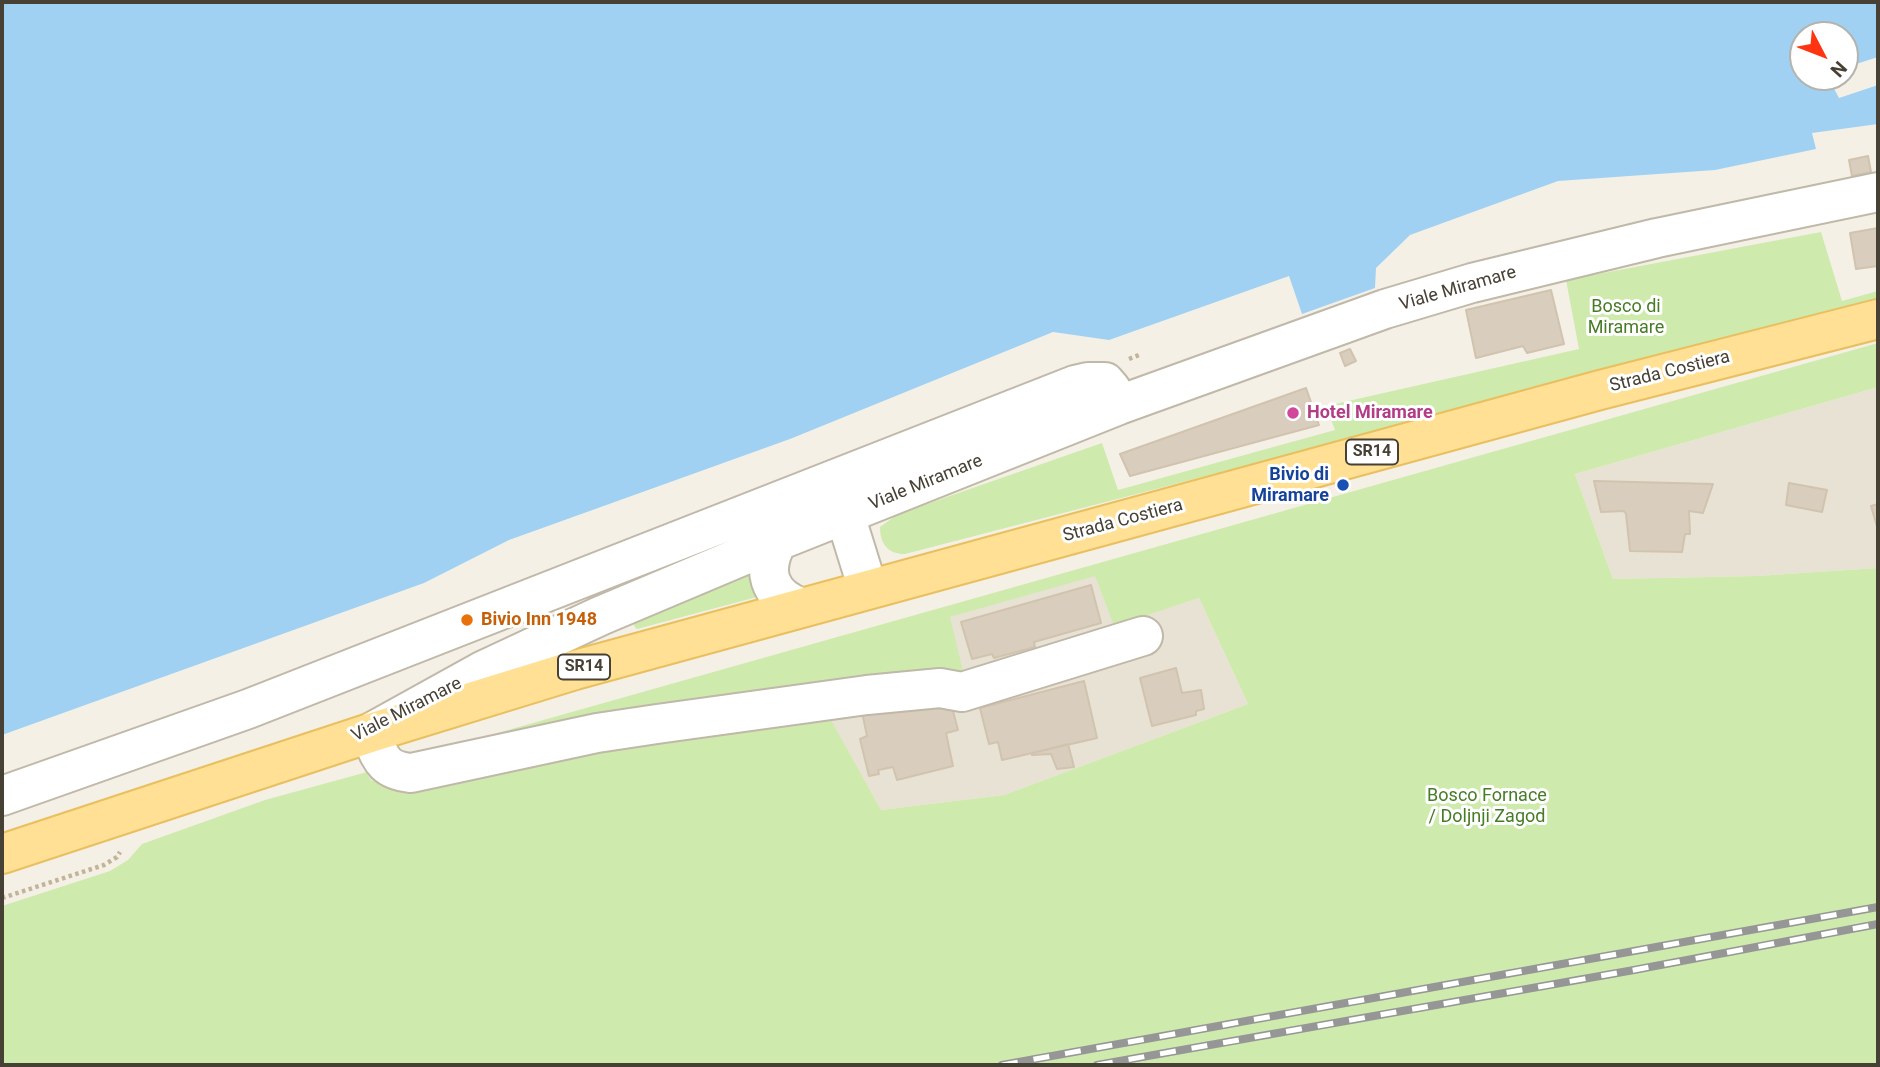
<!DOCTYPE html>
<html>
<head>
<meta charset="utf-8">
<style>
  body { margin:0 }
  #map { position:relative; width:1880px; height:1067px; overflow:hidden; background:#f4f0e6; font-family:Roboto,sans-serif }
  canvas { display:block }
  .frame { position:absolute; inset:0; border:4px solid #474035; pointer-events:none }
  .north { position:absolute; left:1789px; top:21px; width:70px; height:70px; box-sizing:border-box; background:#fff; border:2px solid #b5b3ae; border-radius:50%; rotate:132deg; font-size:19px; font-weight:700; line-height:28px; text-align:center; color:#474035 }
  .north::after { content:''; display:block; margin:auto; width:24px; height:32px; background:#ff3512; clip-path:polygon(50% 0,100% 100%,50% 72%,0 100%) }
</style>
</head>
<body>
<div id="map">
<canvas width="1880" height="1067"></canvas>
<div class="frame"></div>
<div class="north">N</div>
</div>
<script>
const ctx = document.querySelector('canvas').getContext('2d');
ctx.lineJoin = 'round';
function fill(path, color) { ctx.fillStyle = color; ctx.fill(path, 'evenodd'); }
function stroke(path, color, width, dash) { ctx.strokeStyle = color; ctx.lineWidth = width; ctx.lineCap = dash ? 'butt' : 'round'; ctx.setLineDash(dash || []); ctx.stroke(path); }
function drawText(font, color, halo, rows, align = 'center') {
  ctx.font = font + ' Roboto,sans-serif'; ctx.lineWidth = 6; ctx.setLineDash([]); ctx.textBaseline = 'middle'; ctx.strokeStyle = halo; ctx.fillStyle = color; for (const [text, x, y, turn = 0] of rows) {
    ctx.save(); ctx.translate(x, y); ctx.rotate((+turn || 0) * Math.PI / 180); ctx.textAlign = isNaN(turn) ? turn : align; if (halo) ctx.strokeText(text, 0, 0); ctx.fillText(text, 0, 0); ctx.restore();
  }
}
const residential = new Path2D(`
  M 1878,387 L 1878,568 L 1757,576 L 1613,579 L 1575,474 Z
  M 1095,575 L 1114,625 L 1199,598 L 1248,704 L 1004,795 L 881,810 L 825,711 L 433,777 L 371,781 L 367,772 L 409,758 L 962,671 L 949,617 Z`);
const green = new Path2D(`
  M 1821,232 L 1842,301 L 1878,291 L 1878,302 L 905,554 C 888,554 880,544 880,527 L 898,514 L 1102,443 L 1118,490 L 1335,430 L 1326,406 L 1579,349 L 1566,280 Z
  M 1878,343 L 1878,387 L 1575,474 L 1613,579 L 1757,576 L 1878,568 L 1878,1065 L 2,1065 L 2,906 L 110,871 L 128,860 L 142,844 L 265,800 L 367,772 L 371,781 L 433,777 L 826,711 L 881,810 L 1004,795 L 1248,704 L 1199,598 L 1114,626 L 1095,576 L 950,617 L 963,671 L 409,758 Z
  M 749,569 L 759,594 L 757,597 L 637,629 L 634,626 L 634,622 Z`);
const water = new Path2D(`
  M 2,2 L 1878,2 L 1878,57 L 1853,65 L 1845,70 L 1845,35 L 1803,35 L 1803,77 L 1835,77 L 1830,81 L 1839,98 L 1878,85 L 1878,124 L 1812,133 L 1816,149 L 1715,170 L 1558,181 L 1410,235 L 1376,268 L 1375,288 L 1302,314 L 1289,276 L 1109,340 L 1053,332 L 790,439 L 509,540 L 424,583 L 2,735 Z`);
const building = new Path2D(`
  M 1868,156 L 1871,172 L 1852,176 L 1849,160 Z
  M 1878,228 L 1878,266 L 1856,269 L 1850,233 Z
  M 1551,290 L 1564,344 L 1527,353 L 1523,346 L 1476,358 L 1466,310 Z
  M 1350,349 L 1356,361 L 1345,366 L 1340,353 Z
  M 1306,388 L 1319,425 L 1130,476 L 1120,454 Z
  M 1594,481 L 1713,484 L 1703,513 L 1689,511 L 1690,534 L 1685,534 L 1682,552 L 1630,551 L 1626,514 L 1624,511 L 1601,512 Z
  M 1789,483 L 1827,490 L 1822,512 L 1786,505 Z
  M 1878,504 L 1878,530 L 1871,506 Z
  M 1091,585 L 1101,623 L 1034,642 L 1035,647 L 994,658 L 992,654 L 972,659 L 961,622 Z
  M 1176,668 L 1182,693 L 1201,690 L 1204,709 L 1196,711 L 1196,715 L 1152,726 L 1140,678 Z
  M 1084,681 L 1097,738 L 1002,760 L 998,742 L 989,744 L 980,708 Z
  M 949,696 L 958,730 L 946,733 L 953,766 L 897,780 L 893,767 L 878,770 L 879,774 L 869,776 L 860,739 L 867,736 L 862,712 Z
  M 1068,744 L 1074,767 L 1057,769 L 1051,754 L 1032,755 L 1032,753 Z`);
const path = new Path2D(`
  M 1129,359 L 1139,355
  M 2,898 L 104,865 L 117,857 L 120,852`);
const minor = new Path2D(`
  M 845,515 L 868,589
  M 778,541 C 761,570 768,595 800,607
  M 1143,636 L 962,692 L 940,688 L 867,695 L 657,724 L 597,733 L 411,773 C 382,770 381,758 370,733 L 482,671 L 600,616 L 778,541 L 1119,405 L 1385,309 L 1472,283 L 1657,238 L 1878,192
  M 2,796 L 248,709 L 1075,385 L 1088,382 L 1105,382 L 1111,389`);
const major = new Path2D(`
  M 2,854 L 370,733 L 575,670 L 1600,390 L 1878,319`);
const rail = new Path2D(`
  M 1002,1065 L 1878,907
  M 1097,1065 L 1634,970 L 1878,924`);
const markers = [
  [1293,413,7,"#d1479c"],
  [1343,485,7,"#1a4fb4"],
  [467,620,7,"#e8710a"]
];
const shields = [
  [1372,452,52],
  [584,667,52]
];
const shieldNames = [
  ["SR14",1372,452],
  ["SR14",584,667]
];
const streetNames = [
  ["Viale Miramare",1458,289,-16],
  ["Strada Costiera",1670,372,-14],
  ["Viale Miramare",926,483,-22],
  ["Strada Costiera",1123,521,-15],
  ["Viale Miramare",407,710,-27]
];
const parkNames = [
  ["Bosco di",1626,307],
  ["Miramare",1626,328],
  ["Bosco Fornace",1487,796],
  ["/ Doljnji Zagod",1487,817]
];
const hotelNames = [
  ["Hotel Miramare",1307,413]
];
const transitNames = [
  ["Bivio di",1329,475],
  ["Miramare",1329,496]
];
const foodNames = [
  ["Bivio Inn 1948",481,620]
];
fill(residential, '#e8e2d4');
fill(green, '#cfeaad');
fill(water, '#a0d1f3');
fill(building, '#d9cebe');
stroke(building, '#d1c3ae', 2);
stroke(minor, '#c0b8a8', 42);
stroke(major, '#e9bf5f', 42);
stroke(path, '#c2b499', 4.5, [3.5, 3.5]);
stroke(minor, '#fff', 38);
stroke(major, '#ffe094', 38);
stroke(rail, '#969696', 8);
stroke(rail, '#fff', 5, [16]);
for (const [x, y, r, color] of markers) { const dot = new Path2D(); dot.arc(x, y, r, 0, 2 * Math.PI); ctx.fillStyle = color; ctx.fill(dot); stroke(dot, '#fff', 2.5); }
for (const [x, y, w] of shields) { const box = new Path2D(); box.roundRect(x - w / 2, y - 12.5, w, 25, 5); ctx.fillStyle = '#fff'; ctx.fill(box); stroke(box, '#474035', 2); }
drawText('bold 16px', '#474035', null, shieldNames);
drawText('18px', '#474035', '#fff', streetNames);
drawText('18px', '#467c26', '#fff', parkNames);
drawText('bold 18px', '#b23c85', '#fff', hotelNames, 'left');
drawText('bold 18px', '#164399', '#fff', transitNames, 'right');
drawText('bold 18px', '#c56008', '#fff', foodNames, 'left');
</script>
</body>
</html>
